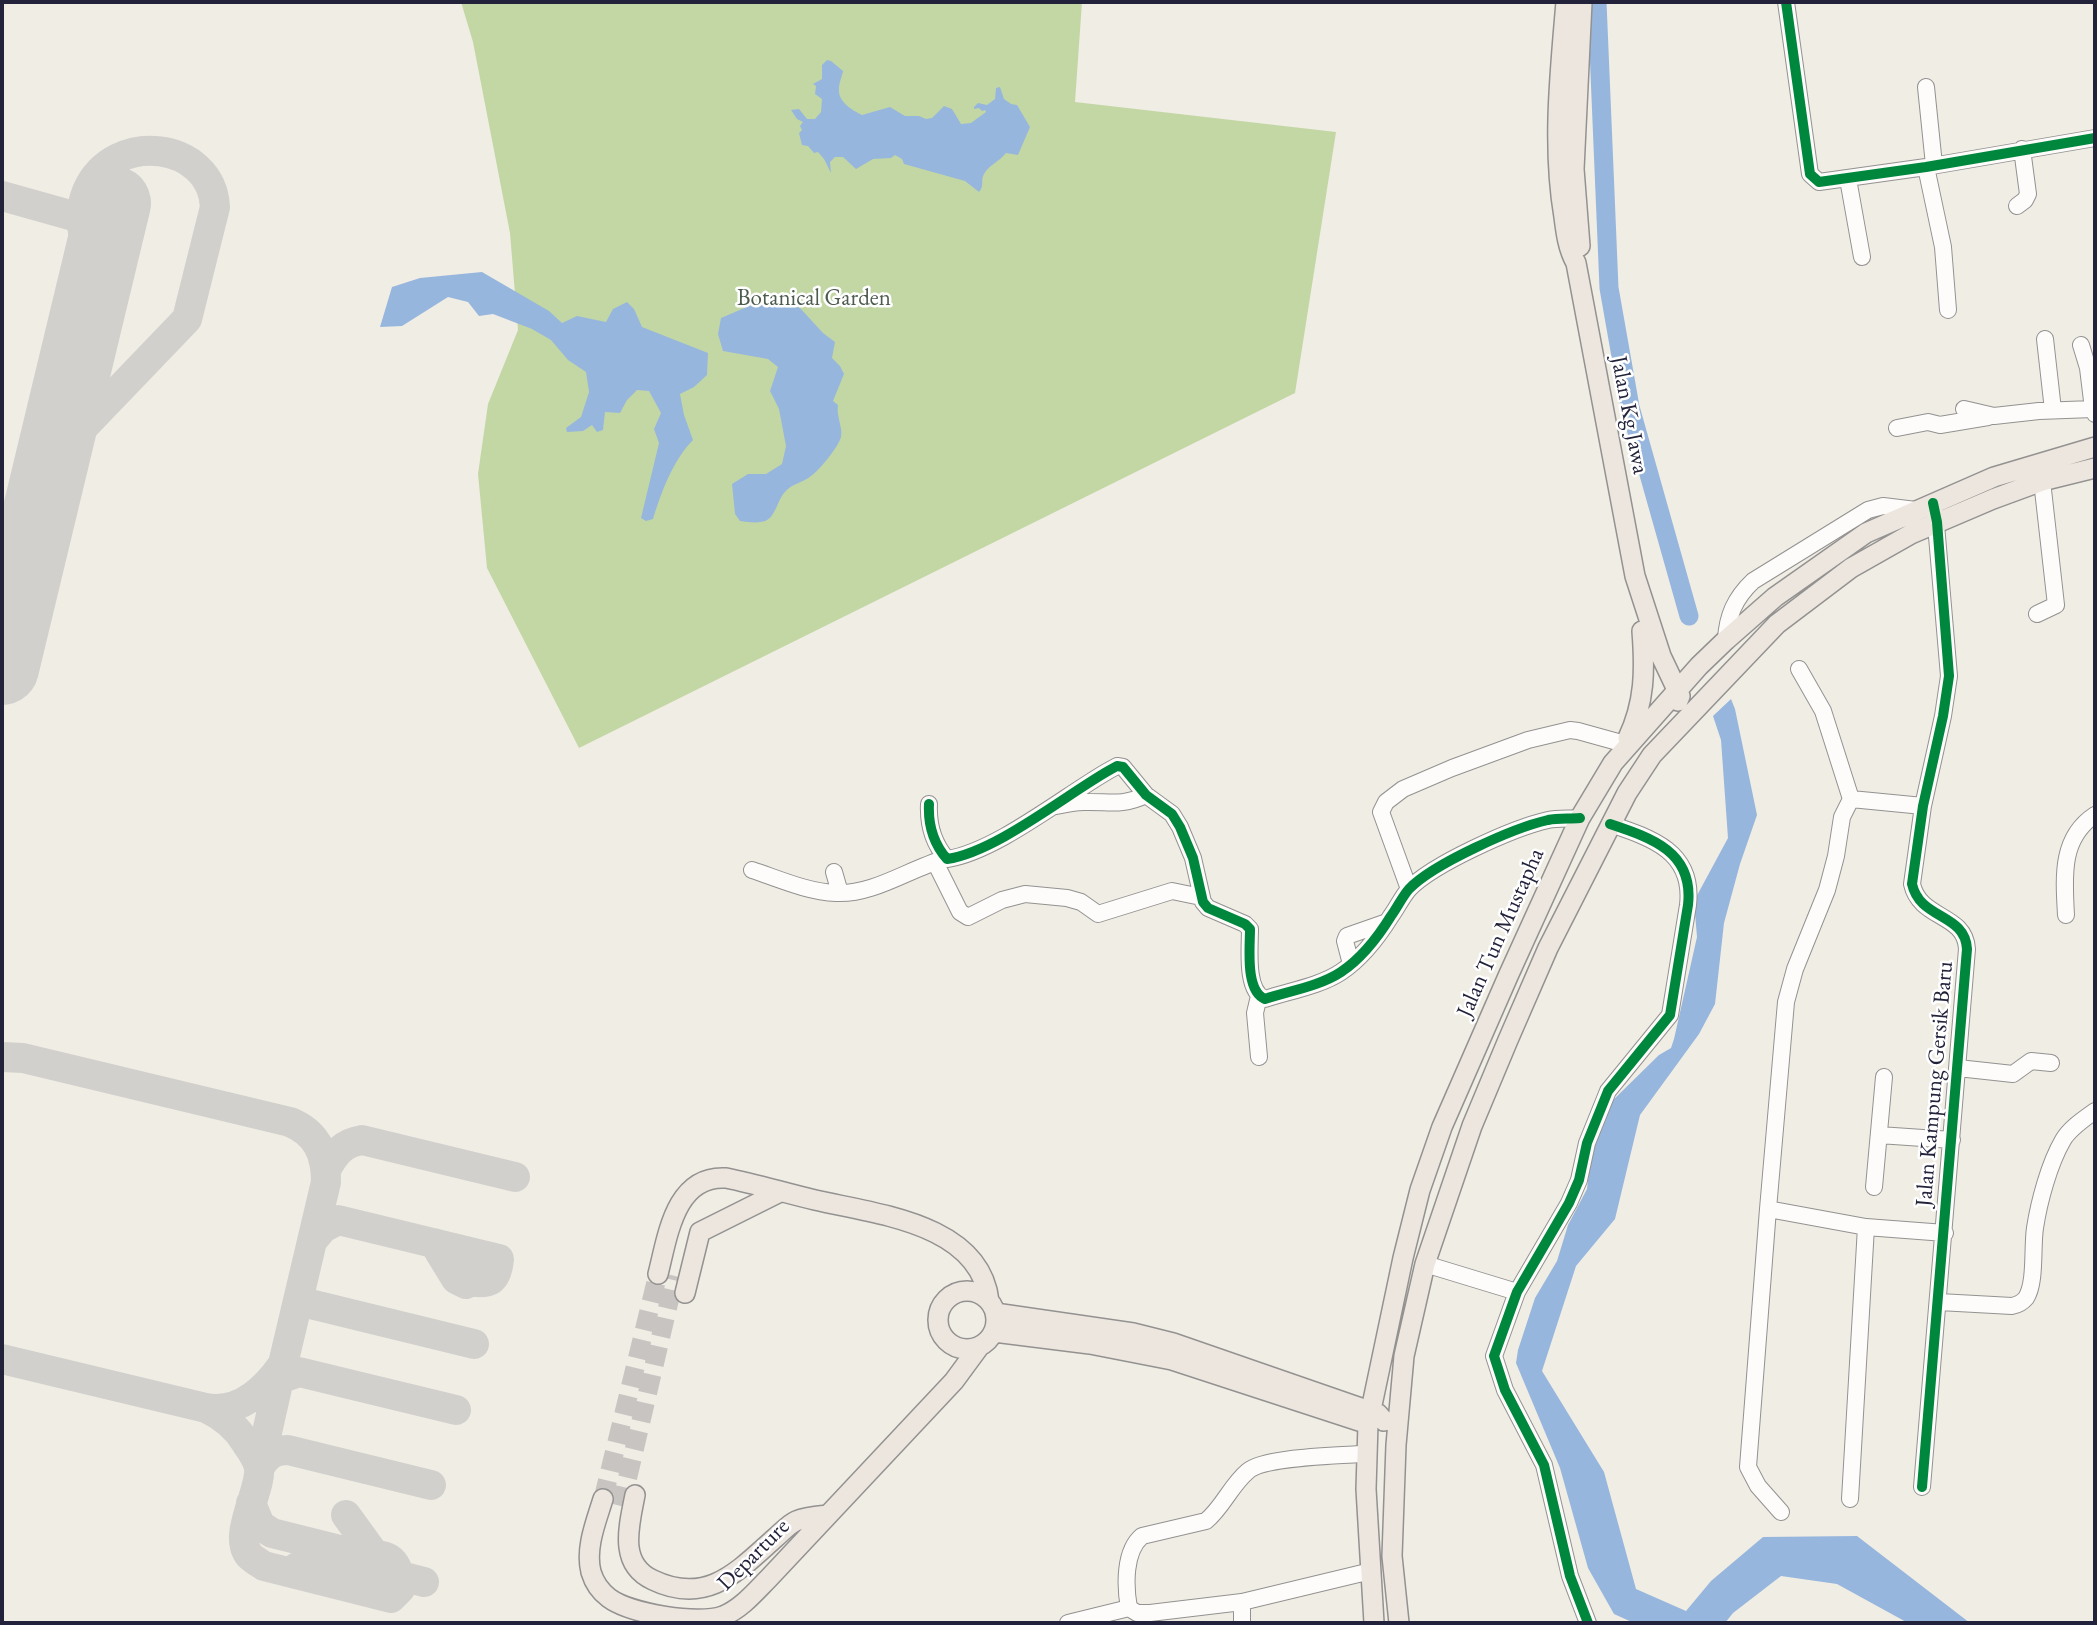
<!DOCTYPE html>
<html>
<head>
<meta charset="utf-8">
<style>
  body { margin:0 }
  #map { position:relative; width:2097px; height:1625px; overflow:hidden; background:#f0ede4; font-family:"EB Garamond",serif }
  canvas { display:block }
  .frame { position:absolute; inset:0; border:4px solid #22223b; pointer-events:none }
</style>
</head>
<body>
<div id="map">
<canvas width="2097" height="1625"></canvas>
<div class="frame"></div>
</div>
<script>
const ctx = document.querySelector('canvas').getContext('2d');
ctx.lineJoin = 'round';
function fill(path, color) { ctx.fillStyle = color; ctx.fill(path, 'evenodd'); }
function stroke(path, color, width, dash) { ctx.strokeStyle = color; ctx.lineWidth = width; ctx.lineCap = dash ? 'butt' : 'round'; ctx.setLineDash(dash || []); ctx.stroke(path); }
function drawText(font, color, halo, rows, align = 'center') {
  ctx.font = font + ' "EB Garamond",serif'; ctx.lineWidth = 5; ctx.setLineDash([]); ctx.textBaseline = 'middle'; ctx.strokeStyle = halo; ctx.fillStyle = color; for (const [text, x, y, turn = 0] of rows) {
    ctx.save(); ctx.translate(x, y); ctx.rotate((+turn || 0) * Math.PI / 180); ctx.textAlign = isNaN(turn) ? turn : align; if (halo) ctx.strokeText(text, 0, 0); ctx.fillText(text, 0, 0); ctx.restore();
  }
}
const green = new Path2D(`
  M 461,2 L 1082,2 L 1075,102 L 1336,132 L 1295,393 L 579,748 L 487,568 L 478,474 L 488,404 L 518,330 L 510,233 L 473,42 Z`);
const water = new Path2D(`
  M 827,60 L 831,61 L 843,71 C 842,77 839,82 839,89 C 838,102 852,110 862,115 L 890,107 L 905,116 L 919,116 L 926,119 L 932,118 L 944,106 L 952,109 L 961,124 L 971,123 L 986,112 L 985,110 L 982,111 L 979,108 L 974,109 L 974,107 L 978,103 L 987,105 L 995,99 L 996,88 L 1000,87 L 1004,99 L 1011,104 L 1017,105 L 1030,127 L 1018,155 L 1006,153 C 1000,161 989,165 984,174 C 980,181 985,185 979,192 L 965,181 L 904,164 L 902,159 L 895,155 L 891,158 L 873,159 L 856,169 L 843,157 L 835,157 L 830,162 L 831,173 L 824,159 L 818,152 L 814,153 L 808,146 L 802,145 L 799,133 L 802,130 L 800,126 L 803,122 L 797,119 L 791,110 L 799,109 L 807,119 L 815,119 L 821,112 L 822,99 L 815,94 L 816,86 L 813,84 L 822,79 L 822,65 Z
  M 482,272 L 549,311 L 562,323 L 577,316 L 606,322 L 613,309 L 627,302 L 634,309 L 642,327 L 708,353 L 707,375 L 694,387 L 680,394 L 684,415 L 693,440 C 673,460 661,493 653,519 L 646,521 L 641,518 L 659,443 L 654,429 L 661,413 L 649,391 L 637,390 L 627,400 L 620,413 L 605,412 L 603,430 L 597,432 L 592,425 L 583,431 L 567,432 L 566,428 L 581,417 L 589,392 L 586,372 L 568,360 L 551,340 L 532,329 L 493,314 L 479,316 L 468,302 L 448,297 L 402,326 L 380,327 L 392,287 L 420,278 Z
  M 770,297 L 800,308 L 823,333 L 835,342 L 832,358 L 840,366 L 844,374 L 833,401 L 838,405 C 836,416 843,427 841,437 C 839,446 819,471 811,476 C 803,483 792,483 784,493 C 778,500 775,516 767,520 C 760,524 748,522 740,521 L 735,514 L 732,484 L 748,474 L 766,474 L 782,464 L 786,446 L 779,409 L 770,391 L 778,367 L 768,359 L 723,351 L 718,334 L 721,318 Z
  M 1731,699 L 1735,709 L 1757,815 L 1740,864 L 1724,923 L 1715,1004 L 1699,1034 L 1640,1115 L 1615,1219 L 1576,1266 L 1542,1371 L 1604,1472 L 1636,1589 L 1686,1611 L 1711,1581 L 1763,1537 L 1857,1536 L 1970,1623 L 1908,1623 L 1837,1584 L 1781,1576 L 1733,1613 L 1725,1623 L 1634,1623 L 1614,1614 L 1588,1568 L 1560,1468 L 1516,1363 L 1518,1350 L 1535,1298 L 1557,1261 L 1568,1225 L 1587,1189 L 1593,1136 L 1609,1104 L 1659,1055 L 1671,1048 L 1674,1039 L 1697,937 L 1694,901 L 1728,838 L 1721,740 L 1713,716 Z`);
const river = new Path2D(`
  M 1597,2 L 1609,288 L 1630,407 L 1689,616`);
const taxiway = new Path2D(`
  M 2,196 L 109,226
  M 47,479 L 58,454 L 66,445 L 187,319 L 215,207 C 212,142 114,129 87,191 C 81,205 80,225 85,239 C 88,248 93,255 95,264 C 96,274 94,282 93,291
  M 2,1057 L 23,1058 L 290,1122 C 317,1133 326,1154 326,1182 L 283,1364 C 265,1390 239,1414 206,1408 L 2,1359
  M 326,1170 C 335,1153 343,1143 362,1140 L 515,1177
  M 312,1241 L 323,1228 L 338,1220 L 499,1259 C 497,1281 490,1285 468,1281 L 466,1284 L 456,1279 L 434,1243
  M 298,1301 L 474,1344
  M 206,1408 C 223,1416 236,1426 246,1443 C 251,1450 257,1459 259,1467 C 262,1488 235,1531 247,1552 C 250,1558 258,1562 264,1566 L 391,1598 L 400,1589 C 400,1570 396,1556 375,1555 L 346,1515
  M 431,1485 L 288,1450 C 273,1450 267,1456 259,1468 L 279,1379 L 299,1372 L 456,1410
  M 251,1503 L 260,1525 L 272,1533 L 348,1552
  M 297,1567 C 313,1572 323,1568 338,1560 L 424,1582`);
const runway = new Path2D(`
  M 2,668 L 114,203`);
const majorTunnel = new Path2D(`
  M 603,1499 L 658,1274
  M 621,1506 L 675,1276`);
const minor = new Path2D(`
  M 1786,2 L 1810,174 L 1819,182 L 1926,167 L 2095,138
  M 1926,87 L 1934,165
  M 1926,167 L 1943,247 L 1948,310
  M 1848,179 L 1862,257
  M 2017,206 L 2025,200 L 2028,194 L 2022,149
  M 2045,339 L 2053,410
  M 2081,345 L 2088,368 L 2093,409
  M 1964,409 L 1994,416 L 2039,411 L 2093,409 L 2095,414
  M 1897,428 L 1928,422 L 1940,425 L 1988,417
  M 2037,614 L 2056,605 L 2042,481
  M 1726,640 C 1727,616 1735,598 1753,581 L 1868,510 L 1883,506 L 1916,510
  M 1799,669 L 1823,711 L 1851,799
  M 929,804 C 928,824 933,843 947,859 C 995,852 1063,797 1108,771 L 1117,766 L 1123,767 L 1146,795 L 1172,814 L 1180,827 L 1193,858 L 1203,902 L 1208,908 L 1245,924 L 1250,929 C 1250,948 1245,991 1265,999 C 1289,991 1320,986 1341,972 C 1362,958 1378,937 1391,916 C 1397,908 1402,897 1409,889 C 1433,864 1513,828 1548,820 C 1558,818 1570,819 1580,818
  M 1056,806 C 1065,804 1075,802 1084,802 C 1109,801 1120,807 1146,795
  M 1923,806 L 1851,799 L 1842,817 L 1836,856 L 1827,890 L 1795,969 L 1786,1002 L 1768,1209 L 1866,1227 L 1945,1233
  M 935,862 L 960,912 L 968,917 L 1002,900 L 1025,894 L 1067,898 L 1081,902 L 1098,914 L 1172,891 L 1201,897
  M 752,870 C 779,879 808,892 836,893 C 873,895 909,869 944,859
  M 834,872 L 840,893
  M 1409,889 L 1381,812 L 1386,802 L 1403,789 L 1452,768 L 1528,740 L 1570,730 L 1578,731 L 1625,744
  M 2066,915 C 2064,878 2060,838 2095,815
  M 1351,964 L 1345,941 L 1347,936 L 1387,922
  M 1259,1057 L 1255,1013 L 1259,996
  M 1958,1068 L 2013,1074 L 2031,1061 L 2051,1063
  M 1879,1135 L 1952,1140
  M 1874,1187 L 1884,1077
  M 1768,1209 L 1748,1467 L 1758,1486 L 1781,1512
  M 1425,1264 L 1517,1292
  M 1939,1302 L 2012,1306 C 2017,1305 2022,1303 2026,1298 C 2036,1283 2032,1247 2035,1228 C 2039,1202 2049,1164 2063,1140 C 2070,1128 2084,1119 2095,1111
  M 1922,1487 L 1967,949 C 1965,913 1920,920 1912,884 L 1923,806 L 1943,716 L 1949,676 L 1935,513
  M 1850,1499 L 1866,1227
  M 1129,1608 C 1125,1586 1124,1551 1142,1536 L 1206,1521 C 1223,1507 1231,1485 1248,1471 C 1264,1457 1335,1456 1360,1454
  M 1068,1623 L 1129,1608 L 1137,1613 L 1150,1613 L 1242,1602 L 1371,1571
  M 1242,1623 L 1242,1602
  M 1588,1623 L 1570,1576 L 1544,1465 L 1505,1390 L 1494,1356 L 1517,1292 L 1569,1203 L 1579,1180 L 1587,1143 L 1608,1091 L 1670,1015 L 1688,905 C 1694,852 1652,838 1610,824`);
const major = new Path2D(`
  M 1566,2 C 1560,73 1552,146 1564,217 C 1566,233 1568,249 1576,263 L 1635,576 L 1661,656 L 1680,696 L 1678,701
  M 1580,246 L 1574,169 L 1582,2
  M 1628,738 C 1645,702 1645,670 1642,631
  M 658,1274 C 668,1235 675,1175 726,1178 C 756,1184 785,1193 815,1200 C 875,1214 980,1223 989,1301
  M938 1320a29 29 0 1 1 58 0a29 29 0 1 1-58 0Z
  M 685,1293 L 700,1232 L 780,1192
  M 995,1313 L 1133,1333 L 1173,1343 L 1378,1414 L 1384,1421
  M 994,1332 L 1090,1344 L 1172,1360 L 1362,1422
  M 635,1495 C 629,1526 618,1564 653,1580 C 707,1606 738,1571 775,1538 C 781,1533 789,1524 796,1521 C 805,1517 818,1516 828,1515
  M 603,1499 C 596,1522 585,1548 591,1572 C 594,1582 601,1592 609,1598 C 631,1614 698,1625 723,1616 C 741,1609 755,1592 768,1579 L 954,1381 L 979,1347
  M 1374,1623 L 1366,1489 L 1368,1424 L 1403,1258 L 1420,1190 L 1442,1127 L 1509,974 L 1580,818 L 1613,763 L 1699,666 L 1726,640 L 1775,597 L 1866,533 L 1994,477 L 2095,447
  M 1399,1623 L 1392,1556 L 1396,1445 L 1404,1356 L 1425,1264 L 1472,1126 L 1508,1040 L 1548,948 L 1627,793 L 1652,755 L 1777,624 L 1851,568 L 1911,534 L 1993,499 L 2042,481 L 2095,468`);
const cycleway = new Path2D(`
  M 1786,2 L 1810,174 L 1819,182 L 1926,167 L 2095,138
  M 929,804 C 928,824 933,843 947,859 C 995,852 1063,797 1108,771 L 1117,766 L 1123,767 L 1146,795 L 1172,814 L 1180,827 L 1193,858 L 1203,902 L 1208,908 L 1245,924 L 1250,929 C 1250,948 1245,991 1265,999 C 1289,991 1320,986 1341,972 C 1362,958 1378,937 1391,916 C 1397,908 1402,897 1409,889 C 1433,864 1513,828 1548,820 C 1558,818 1570,819 1580,818
  M 1922,1487 L 1967,949 C 1965,913 1920,920 1912,884 L 1923,806 L 1943,716 L 1949,676 L 1937,522 L 1933,503
  M 1588,1623 L 1570,1576 L 1544,1465 L 1505,1390 L 1494,1356 L 1517,1292 L 1569,1203 L 1579,1180 L 1587,1143 L 1608,1091 L 1670,1015 L 1688,905 C 1694,852 1652,838 1610,824`);
const parkNames = [
  ["Botanical Garden",814,299]
];
const streetNames = [
  ["Jalan Kg Jawa",1629,415,79],
  ["Jalan Tun Mustapha",1501,933,-66],
  ["Jalan Kampung Gersik Baru",1935,1084,-85],
  ["Departure",754,1555,-45]
];
fill(green, '#c3d7a5');
fill(water, '#97b6dd');
stroke(river, '#97b6dd', 19);
stroke(taxiway, '#d2d0cd', 30);
stroke(runway, '#d2d0cd', 74);
stroke(majorTunnel, '#c7c4c2', 19, [19, 10]);
stroke(minor, '#939291', 18);
stroke(major, '#939291', 22);
stroke(minor, '#fdfcfb', 16);
stroke(major, '#ede6df', 19);
stroke(cycleway, '#00873e', 10);
drawText('23px', '#4d5b4e', '#fff', parkNames);
drawText('23px', '#22223b', '#fff', streetNames);
</script>
</body>
</html>
